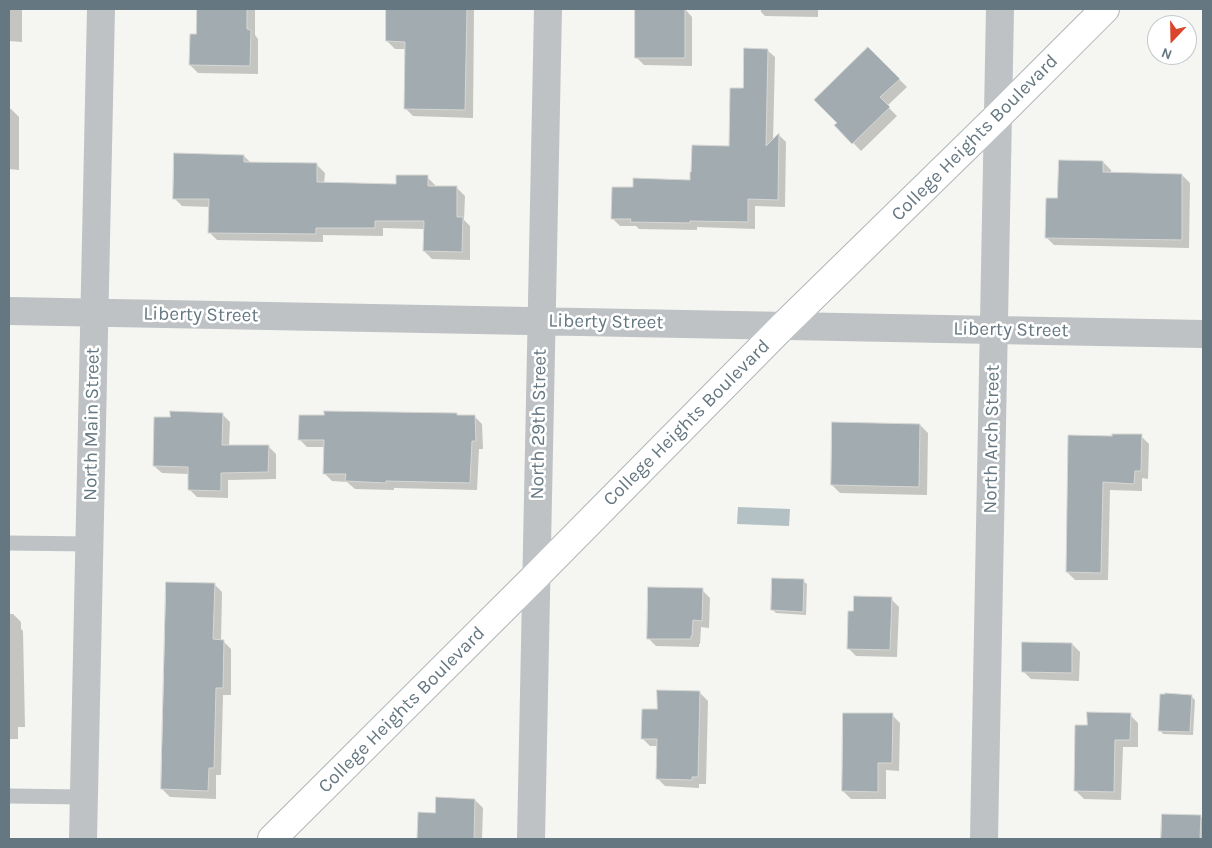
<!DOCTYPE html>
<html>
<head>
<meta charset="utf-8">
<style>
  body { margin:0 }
  #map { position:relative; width:1212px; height:848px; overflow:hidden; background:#f5f5f1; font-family:Karla,sans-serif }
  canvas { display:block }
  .frame { position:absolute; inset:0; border:10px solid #657781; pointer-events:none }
  .north { position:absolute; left:1147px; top:15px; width:50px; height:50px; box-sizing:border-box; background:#fff; border:1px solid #c1c9cd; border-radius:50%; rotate:201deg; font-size:14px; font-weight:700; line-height:20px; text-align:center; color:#657781 }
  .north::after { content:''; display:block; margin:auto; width:18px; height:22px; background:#da452c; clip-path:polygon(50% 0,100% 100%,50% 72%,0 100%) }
</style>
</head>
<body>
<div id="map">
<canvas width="1212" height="848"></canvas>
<div class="frame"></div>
<div class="north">N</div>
</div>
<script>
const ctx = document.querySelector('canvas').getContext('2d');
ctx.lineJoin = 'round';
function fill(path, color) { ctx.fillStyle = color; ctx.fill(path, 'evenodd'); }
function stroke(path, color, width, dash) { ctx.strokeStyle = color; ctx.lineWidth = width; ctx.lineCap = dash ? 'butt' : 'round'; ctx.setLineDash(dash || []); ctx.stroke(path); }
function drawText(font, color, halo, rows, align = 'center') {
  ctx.font = font + ' Karla,sans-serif'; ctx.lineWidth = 5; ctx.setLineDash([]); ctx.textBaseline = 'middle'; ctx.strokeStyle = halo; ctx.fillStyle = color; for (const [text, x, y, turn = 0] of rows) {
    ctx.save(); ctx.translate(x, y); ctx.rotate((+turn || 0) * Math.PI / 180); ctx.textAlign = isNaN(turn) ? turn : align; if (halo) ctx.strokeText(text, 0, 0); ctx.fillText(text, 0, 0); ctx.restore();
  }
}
const water = new Path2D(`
  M 738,507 L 790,509 L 789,526 L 737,524 Z`);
const shadow = new Path2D(`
  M 9,9 L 22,9 L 22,42 L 9,41 Z
  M 198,9 L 255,9 L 255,35 L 258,39 L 258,74 L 198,73 L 190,65 L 198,36 Z
  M 388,9 L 474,9 L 473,118 L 413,116 L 405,108 L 407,49 L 395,49 L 387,41 Z
  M 637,9 L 685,9 L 692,17 L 692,66 L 644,65 L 636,57 Z
  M 761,9 L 818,9 L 818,17 L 765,16 L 761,12 Z
  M 868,49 L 907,87 L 887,106 L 897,116 L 861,151 L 836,125 L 839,123 Z
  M 767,50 L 775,57 L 773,141 L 779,135 L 786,142 L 785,207 L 755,206 L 755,229 L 697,227 L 697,230 L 639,229 L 636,226 L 620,226 L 612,218 L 634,189 L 691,181 L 730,147 L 744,90 Z
  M 9,109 L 11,109 L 19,117 L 19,170 L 9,169 Z
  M 244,156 L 252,164 L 317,165 L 325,173 L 324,184 L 398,185 L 427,177 L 435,185 L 435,187 L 457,188 L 465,196 L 464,220 L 470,226 L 470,260 L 432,259 L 424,251 L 425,229 L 383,228 L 383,236 L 323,235 L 323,242 L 217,240 L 209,232 L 210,207 L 182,206 L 174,198 Z
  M 1103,162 L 1111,170 L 1111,174 L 1182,175 L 1190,183 L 1189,248 L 1054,245 L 1046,237 L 1059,200 Z
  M 222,414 L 230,422 L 229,447 L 268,446 L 276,454 L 276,479 L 228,480 L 228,498 L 197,497 L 189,489 L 189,474 L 162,473 L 154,466 Z
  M 458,416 L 474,416 L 482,424 L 483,449 L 479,449 L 477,490 L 394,488 L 394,490 L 355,489 L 347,482 L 332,481 L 324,473 L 325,447 L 307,447 L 299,439 Z
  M 920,425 L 928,433 L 927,495 L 840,493 L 832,485 Z
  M 1141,436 L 1149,444 L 1148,479 L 1142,478 L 1142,491 L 1110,490 L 1108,580 L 1075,580 L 1067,572 L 1113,438 Z
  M 803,581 L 807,584 L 806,615 L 776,613 L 773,610 Z
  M 214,584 L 222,592 L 221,641 L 223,641 L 231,649 L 231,695 L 223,695 L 221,775 L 216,775 L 216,799 L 170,797 L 162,789 Z
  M 9,588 L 10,589 L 10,614 L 13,614 L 21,622 L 21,629 L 23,631 L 25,727 L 18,727 L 18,739 L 9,739 Z
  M 702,590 L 710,598 L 709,628 L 701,627 L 700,644 L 699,644 L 699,647 L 656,646 L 648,638 Z
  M 891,599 L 899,607 L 897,657 L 856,656 L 848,648 Z
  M 1072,644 L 1080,652 L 1079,681 L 1031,679 L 1023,671 Z
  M 700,693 L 708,701 L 706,784 L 699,784 L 699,788 L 665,786 L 657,778 L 658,746 L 650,746 L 642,738 Z
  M 1191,696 L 1195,700 L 1193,735 L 1163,734 L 1160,730 Z
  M 892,715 L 900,723 L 899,771 L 886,770 L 886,799 L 851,799 L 843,791 Z
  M 1130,715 L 1138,723 L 1138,747 L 1123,747 L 1121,800 L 1084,799 L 1076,791 L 1089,726 Z
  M 475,800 L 483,808 L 482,839 L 419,839 L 419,813 L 437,814 Z
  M 1163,815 L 1200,816 L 1203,819 L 1203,839 L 1162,839 Z`);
const building = new Path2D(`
  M 197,9 L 247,9 L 247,29 L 251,30 L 250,66 L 189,65 L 190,34 L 196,34 Z
  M 386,9 L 467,9 L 465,110 L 404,109 L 405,42 L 386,41 Z
  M 635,9 L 685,9 L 685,58 L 635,58 Z
  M 868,47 L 900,79 L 880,97 L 890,107 L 852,144 L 834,125 L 837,123 L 814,100 Z
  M 744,48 L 768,49 L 766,146 L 779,133 L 778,200 L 748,199 L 748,222 L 690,221 L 690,223 L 630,222 L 631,219 L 611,219 L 612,187 L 633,187 L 633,178 L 690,180 L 690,172 L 691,172 L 692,145 L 729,146 L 730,88 L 743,88 Z
  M 174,153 L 244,155 L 244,162 L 317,163 L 317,182 L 396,184 L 396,175 L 428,175 L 428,186 L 457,186 L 457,217 L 463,217 L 462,252 L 423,251 L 424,221 L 375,221 L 375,228 L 316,228 L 316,234 L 208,233 L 209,199 L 173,199 Z
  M 1059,160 L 1103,161 L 1103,172 L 1182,174 L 1182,240 L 1045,238 L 1046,198 L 1057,198 Z
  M 170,411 L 223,413 L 222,445 L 269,445 L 268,472 L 221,473 L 221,491 L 188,490 L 188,467 L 153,466 L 154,417 L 170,417 Z
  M 324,411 L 457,413 L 457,415 L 475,415 L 476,441 L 472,441 L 470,483 L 386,481 L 386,483 L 345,481 L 346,474 L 323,474 L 324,440 L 298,440 L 299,415 L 324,415 Z
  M 832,422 L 920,424 L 919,487 L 831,485 Z
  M 1112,434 L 1142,434 L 1141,471 L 1135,471 L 1134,484 L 1103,482 L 1101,573 L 1066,572 L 1068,435 L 1112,436 Z
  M 772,578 L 804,579 L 803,612 L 771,610 Z
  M 166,582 L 215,583 L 213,639 L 224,640 L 223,688 L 216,688 L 214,768 L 209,768 L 208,791 L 161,789 Z
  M 648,587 L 703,588 L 702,621 L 693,620 L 692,636 L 691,636 L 691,639 L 647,639 Z
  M 854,596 L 892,597 L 890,650 L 847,649 L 848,611 L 853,611 Z
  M 1022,642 L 1072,643 L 1072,673 L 1022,672 Z
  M 657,690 L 700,691 L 698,777 L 692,777 L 692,780 L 656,779 L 657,739 L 641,739 L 642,709 L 657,709 Z
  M 1165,693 L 1192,695 L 1190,732 L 1158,731 L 1160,694 L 1165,694 Z
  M 1087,712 L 1131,713 L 1130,740 L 1115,740 L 1114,792 L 1074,791 L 1075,725 L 1087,725 Z
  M 843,713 L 893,713 L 892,763 L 878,763 L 878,792 L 842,791 Z
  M 436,797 L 475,799 L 474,839 L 417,839 L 418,812 L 435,813 Z
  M 1162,814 L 1201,815 L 1200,839 L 1161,839 Z`);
const lane = new Path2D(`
  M 9,543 L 89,544
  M 9,796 L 84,797`);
const street = new Path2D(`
  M 9,311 L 1203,334
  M 83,839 L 101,9
  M 531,839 L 548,9
  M 984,839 L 1000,9`);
const secondary = new Path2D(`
  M 272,839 L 536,576 L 783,326 L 998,116 L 1105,9`);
const streetNames = [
  ["College Heights Boulevard",975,138,-45],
  ["Liberty Street",201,315,1],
  ["Liberty Street",606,322,1],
  ["Liberty Street",1011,330,1],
  ["College Heights Boulevard",687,423,-45],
  ["North Main Street",92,424,-89],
  ["North 29th Street",539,424,-89],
  ["North Arch Street",992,439,-89],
  ["College Heights Boulevard",402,710,-45]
];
fill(water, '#b3c1c4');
fill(shadow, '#0003');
fill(building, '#a2acb0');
stroke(building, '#d6d6d4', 1);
stroke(secondary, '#b0b6ba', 30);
stroke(lane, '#bec2c5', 15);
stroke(street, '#bec2c5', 28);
stroke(secondary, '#fff', 28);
drawText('19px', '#657781', '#fff', streetNames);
</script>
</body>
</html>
